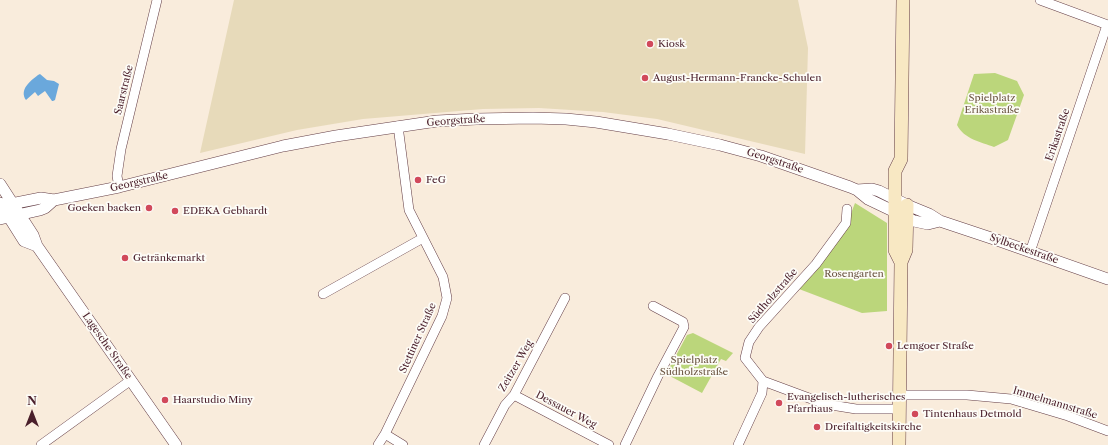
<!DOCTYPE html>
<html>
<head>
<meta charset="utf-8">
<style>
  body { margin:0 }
  #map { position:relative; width:1108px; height:445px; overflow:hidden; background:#f9ecdc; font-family:"Libre Caslon Text",serif }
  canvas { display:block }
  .north { position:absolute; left:12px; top:393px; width:40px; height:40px; -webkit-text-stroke:3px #fdfcf7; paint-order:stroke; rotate:0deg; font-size:11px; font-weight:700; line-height:16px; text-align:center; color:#4a1f2b }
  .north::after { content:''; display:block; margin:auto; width:14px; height:18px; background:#4a1f2b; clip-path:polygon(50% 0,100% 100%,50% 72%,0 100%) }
</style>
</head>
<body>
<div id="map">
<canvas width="1108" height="445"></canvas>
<div class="north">N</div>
</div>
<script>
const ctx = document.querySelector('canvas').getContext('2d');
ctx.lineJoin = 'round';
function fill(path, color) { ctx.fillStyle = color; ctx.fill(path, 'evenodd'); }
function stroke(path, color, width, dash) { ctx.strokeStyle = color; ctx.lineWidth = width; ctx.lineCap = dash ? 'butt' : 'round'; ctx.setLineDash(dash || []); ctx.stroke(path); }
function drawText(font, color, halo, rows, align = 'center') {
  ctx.font = font + ' "Libre Caslon Text",serif'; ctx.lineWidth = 3.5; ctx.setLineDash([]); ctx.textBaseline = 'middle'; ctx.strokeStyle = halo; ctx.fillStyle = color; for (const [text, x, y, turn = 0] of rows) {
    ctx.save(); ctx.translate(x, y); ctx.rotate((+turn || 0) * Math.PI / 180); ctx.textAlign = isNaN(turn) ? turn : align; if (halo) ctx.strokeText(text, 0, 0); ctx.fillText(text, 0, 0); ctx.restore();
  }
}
const built = new Path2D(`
  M 234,0 L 798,0 L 808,48 L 805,154 L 657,119 L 603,112 L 539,108 L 483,109 L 363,119 L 297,130 L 200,153 Z`);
const green = new Path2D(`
  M 995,73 L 1017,81 L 1024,95 L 1008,140 L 994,147 C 981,142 964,139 957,125 L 974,74 Z
  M 855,203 L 887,223 L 887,311 L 862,313 L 799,289 L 843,234 Z
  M 693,333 L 733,353 L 726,361 L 721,359 L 702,393 L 666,374 L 687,335 Z`);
const water = new Path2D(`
  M 40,74 L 47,80 L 54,81 L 59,84 L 55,100 L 53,101 L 52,101 L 45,91 L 38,96 L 35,92 L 26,100 C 19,90 30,81 38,75 Z`);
const minor = new Path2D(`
  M 1040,0 L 1108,25
  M 119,187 L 117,176 L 121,149 L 157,0
  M 1030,252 L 1107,25
  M 323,294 L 423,238
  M 763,381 L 825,404 L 856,409 L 899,409
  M 514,395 L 609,445
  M 899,395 L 967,395 L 1011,399 L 1068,416 L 1108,431
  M 385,434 L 403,445
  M 41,445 L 131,380
  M 378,445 L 385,434 L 442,316 L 447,298 L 443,277 L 409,210 L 398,126
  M 484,445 L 505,405 L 514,395 L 565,298
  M 625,445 L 658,376 L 684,327 L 683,322 L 653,306
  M 738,445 L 762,393 L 763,381 L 745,358 L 749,342 L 759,327 L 816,264 L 838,234 L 846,223 L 847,209`);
const tertiary = new Path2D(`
  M 0,184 L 33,235 L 37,246 L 176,445
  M 857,190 L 872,189 L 879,191 L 907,205 L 929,214 L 940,221 L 997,240 L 1108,279
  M 0,203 L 24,241 L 37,246
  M 0,206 L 41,198 L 54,200 L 119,187 L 283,146 L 336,136 L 437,121 L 476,119 L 533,118 L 566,119 L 596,122 L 668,134 L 720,145 L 761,156 L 850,187 L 857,190 L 868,199 L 914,221 L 928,224 L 940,221
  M 0,219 L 40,210 L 45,208 L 54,200`);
const secondary = new Path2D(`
  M 901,262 L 895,250 L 895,171 L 901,159 L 903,0
  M 899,445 L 901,262 L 906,250 L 907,205`);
const markers = [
  [650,44,4,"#d1495b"],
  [645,78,4,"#d1495b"],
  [418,180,4,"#d1495b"],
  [149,208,4,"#d1495b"],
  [175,211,4,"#d1495b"],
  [125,258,4,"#d1495b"],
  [889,346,4,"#d1495b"],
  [165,400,4,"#d1495b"],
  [779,403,4,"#d1495b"],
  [915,414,4,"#d1495b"],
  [817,427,4,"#d1495b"]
];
const poiNames = [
  ["Kiosk",658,44],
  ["August-Hermann-Francke-Schulen",653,78],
  ["FeG",426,180],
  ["Goeken backen",141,208,"right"],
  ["EDEKA Gebhardt",183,211],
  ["Getränkemarkt",133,258],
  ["Lemgoer Straße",897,346],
  ["Evangelisch-lutherisches",787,397],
  ["Pfarrhaus",787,409],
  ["Haarstudio Miny",173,400],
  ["Tintenhaus Detmold",923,414],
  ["Dreifaltigkeitskirche",825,427]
];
const streetNames = [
  ["Saarstraße",124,90,-76],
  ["Georgstraße",456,121,-4],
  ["Erikastraße",1058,135,-71],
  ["Georgstraße",775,161,18],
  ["Georgstraße",139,182,-13],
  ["Sylbeckestraße",1024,249,19],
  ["Südholzstraße",773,296,-49],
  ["Stettiner Straße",418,338,-66],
  ["Lagesche Straße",107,346,55],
  ["Zeitzer Weg",516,366,-60],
  ["Immelmannstraße",1055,403,17],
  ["Dessauer Weg",566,410,28]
];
const parkNames = [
  ["Spielplatz",992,98],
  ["Erikastraße",992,110],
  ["Rosengarten",854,274],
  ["Spielplatz",694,360],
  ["Südholzstraße",694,372]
];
fill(built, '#e7daba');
fill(green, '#bbd67b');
fill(water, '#6aa8dc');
stroke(minor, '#643e46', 10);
stroke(tertiary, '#643e46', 12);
stroke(secondary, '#643e46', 14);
stroke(minor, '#fff', 9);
stroke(tertiary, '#fff', 11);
stroke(secondary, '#f8e8c3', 13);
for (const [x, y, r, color] of markers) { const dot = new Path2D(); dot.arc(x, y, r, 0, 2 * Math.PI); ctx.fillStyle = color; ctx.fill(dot); stroke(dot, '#fdfcf7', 1.5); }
drawText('10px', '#4a1f2b', '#fdfcf7', poiNames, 'left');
drawText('10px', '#4a1f2b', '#fdfcf7', streetNames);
drawText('10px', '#6c5643', '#fdfcf7', parkNames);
</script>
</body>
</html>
